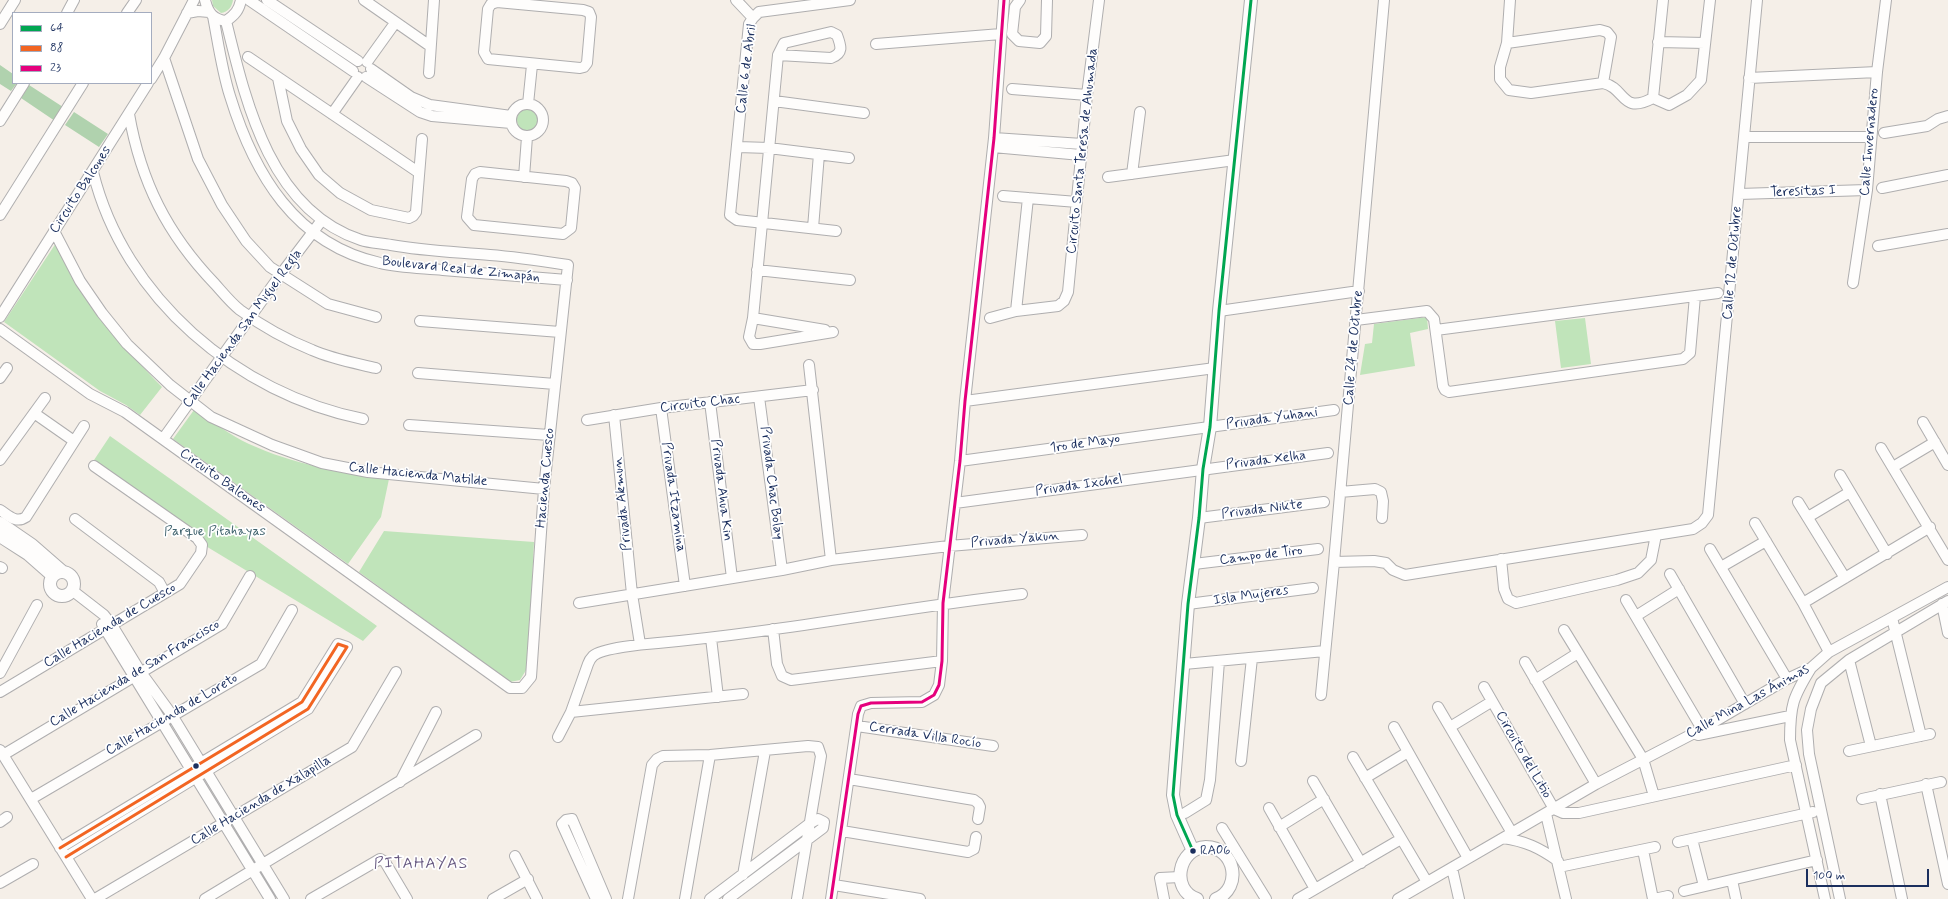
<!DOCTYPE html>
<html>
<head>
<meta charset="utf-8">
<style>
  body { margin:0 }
  #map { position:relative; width:1948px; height:899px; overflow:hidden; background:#f5efe8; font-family:Mynerve,sans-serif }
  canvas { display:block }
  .legend { position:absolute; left:12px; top:12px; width:140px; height:72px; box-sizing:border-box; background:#fff; border:1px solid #a4acbf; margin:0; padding:5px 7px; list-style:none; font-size:12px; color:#1b2f5e }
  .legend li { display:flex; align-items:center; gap:8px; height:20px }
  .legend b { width:20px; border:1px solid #a4acbf }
  .scale { position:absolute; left:1806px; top:869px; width:123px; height:18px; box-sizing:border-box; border:2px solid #1b2f5e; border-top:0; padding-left:5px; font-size:12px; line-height:14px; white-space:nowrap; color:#1b2f5e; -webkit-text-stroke:3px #fff; paint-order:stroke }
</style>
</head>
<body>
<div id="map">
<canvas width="1948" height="899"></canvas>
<ul class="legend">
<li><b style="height:5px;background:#00a651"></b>64</li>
<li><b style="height:5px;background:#f26522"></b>88</li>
<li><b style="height:5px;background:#e5007d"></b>23</li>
</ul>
<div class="scale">100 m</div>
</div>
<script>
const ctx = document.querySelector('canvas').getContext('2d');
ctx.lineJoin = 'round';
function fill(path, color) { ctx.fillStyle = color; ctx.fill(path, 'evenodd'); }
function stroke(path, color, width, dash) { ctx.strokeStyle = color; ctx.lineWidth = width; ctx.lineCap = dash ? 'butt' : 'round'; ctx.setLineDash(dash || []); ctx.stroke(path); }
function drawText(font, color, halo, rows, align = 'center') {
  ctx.font = font + ' Mynerve,sans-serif'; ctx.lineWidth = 3.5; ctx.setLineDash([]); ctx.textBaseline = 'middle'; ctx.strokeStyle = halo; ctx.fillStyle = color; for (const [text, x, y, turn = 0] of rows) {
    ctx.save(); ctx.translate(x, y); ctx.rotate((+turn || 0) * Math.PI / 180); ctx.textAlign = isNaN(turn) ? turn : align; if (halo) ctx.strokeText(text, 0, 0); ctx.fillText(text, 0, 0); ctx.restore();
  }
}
const green = new Path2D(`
  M 212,0 L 233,0 C 232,7 228,12 221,13 L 213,6 Z
  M517 120a12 12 0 1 1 24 0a12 12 0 1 1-24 0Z
  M 56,243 C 78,300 121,344 162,387 L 140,415 L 126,405 L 100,391 L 4,322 Z
  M 1427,317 L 1428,329 L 1410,333 L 1415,366 L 1360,375 L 1365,344 L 1372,343 L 1374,324 Z
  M 1585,318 L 1591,364 L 1561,368 L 1555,321 Z
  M 194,410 C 212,421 230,435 249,444 C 293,464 341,473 389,479 L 381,517 L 348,564 L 173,439 Z
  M 110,436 L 377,626 L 363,641 L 209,548 L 94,460 Z
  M 384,531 L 534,542 L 528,667 L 520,680 L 510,682 L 359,572 Z`);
const forest = new Path2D(`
  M 0,65 L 13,74 L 13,83 L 17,83 L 11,91 L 0,84 Z
  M 29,85 L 63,107 L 55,121 L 21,98 Z
  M 74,112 L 108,134 L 99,147 L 65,125 Z`);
const minor = new Path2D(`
  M 205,0 C 208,13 213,19 226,21 C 235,15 239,10 241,0
  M 249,0 L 353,71
  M 267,0 L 358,61
  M 364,0 L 430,46
  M 736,0 L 753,18
  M 1020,0 L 1015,7 L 1012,34 L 1019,41 L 1040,43 L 1046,36 L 1047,0
  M 1510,0 L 1507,43 L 1500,67 L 1500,79 L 1509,90 L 1531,93 L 1603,83 C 1626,88 1621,115 1653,98
  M 497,2 L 583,10 L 589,12 L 591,17 L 587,63 L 584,67 L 580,68 L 488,59 L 484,52 L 488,9 L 491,4 Z
  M 67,13 L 74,0
  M 127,13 L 136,0
  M 187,13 L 198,11 L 209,12
  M 213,16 C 218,42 222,71 230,96 C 254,174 295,244 380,263 C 400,268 423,268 443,270 C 485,273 526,277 567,280
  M 0,24 L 15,0
  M 1658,42 L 1705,43
  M 1507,43 L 1600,30 L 1607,32 L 1611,37 L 1603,83
  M 876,44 L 1001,34
  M 778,55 L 831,58 C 844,53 841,46 837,35 L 831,32 L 784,43 L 778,55 L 753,318 L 749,337 L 753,344 L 760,344 L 833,332
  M 248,57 L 418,172
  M 164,58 L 198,159 L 222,205 L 246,241 L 270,267 L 328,304 L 376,317
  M 367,62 L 395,23
  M 371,69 L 411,97 L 430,105 L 511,116
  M 429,73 L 434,0
  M 366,77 L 420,112 L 432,116 L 511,123
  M 278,78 L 287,121 L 301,149 L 319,175 L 340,193 L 371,210 L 409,218 L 413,216 L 416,212 L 422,139
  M 1749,78 L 1877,72
  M 151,79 L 164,58 L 194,0
  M 1012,89 L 1087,95
  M 1653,98 L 1669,105 L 1687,95 L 1701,80 L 1710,0
  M 1653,98 L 1663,0
  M 774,101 L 864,113
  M511 120a16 16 0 1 1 32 0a16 16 0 1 1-32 0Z
  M 528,104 L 532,65
  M 129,114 C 141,182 167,234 215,284 C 223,293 231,303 240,310 C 262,326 287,340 312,350 C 332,359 355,363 376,368
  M 332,114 L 358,77
  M 0,121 L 24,83
  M 1884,133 L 1927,126 L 1938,119 L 1948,116
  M 1744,137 L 1871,137
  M 994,138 L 1082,144
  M 738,147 L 769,148 L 849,158
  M 993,147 L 1081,155
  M 93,172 C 124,298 238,394 363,419
  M 480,172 L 566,181 L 572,183 L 575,188 L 571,228 L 563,234 L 474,225 L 467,217 L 472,179 L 475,174 Z
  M 1132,174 L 1140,112
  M 524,177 L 527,137
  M 1108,177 L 1235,160
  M 1882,188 L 1948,175
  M 1739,194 L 1867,190
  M 1003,196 L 1077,202
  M 0,215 L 83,83
  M 813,228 L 819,154
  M 54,231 L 80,281 L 102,313 L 127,344 L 170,385 L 211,417 L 272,445 L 322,463 L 368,472 L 544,489
  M 836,231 L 737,220 L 730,215 L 749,24 L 753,18 L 759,12 L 850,0
  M 1878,246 L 1948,234
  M 757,270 L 850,280
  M 1853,283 L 1867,190 L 1877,72 L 1886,0
  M 1016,311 L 1028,198
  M 1219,311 L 1359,291
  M 0,317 L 148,83
  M 753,318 L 825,330
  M 990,318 L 1016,311 L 1058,306 L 1064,301 L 1068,292 L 1087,95 L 1099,0
  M 1356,320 L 1427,311 L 1434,319 L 1443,386 L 1445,390 L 1449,392 L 1683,359 L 1690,353 L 1695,296
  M 420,321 L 560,332
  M 0,329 L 90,394 L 125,412 L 510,688 L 522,688 L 531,677 L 544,489 L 568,265 C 542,261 516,257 490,255 C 457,252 424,251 391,245 C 381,243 370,243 361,240 C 270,210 246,103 226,21
  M 1436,330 L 1718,293
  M 809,365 L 831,560
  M 418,373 L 555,384
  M 0,378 L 7,368
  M 759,397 L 782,570
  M 965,401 L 1215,368
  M 710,402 L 732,578
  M 661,408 L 685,586
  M 34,413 L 74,441
  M 614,415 L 632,594 L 640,644
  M 587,420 L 661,408 L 813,390
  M 1923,422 L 1948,465
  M 409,425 L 549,435
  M 163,439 L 281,274 L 322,220
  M 1881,448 L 1948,560
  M 0,460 L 45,398
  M 960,461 L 1334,410
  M 1893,467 L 1935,442
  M 1840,475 L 1887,554
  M 1340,492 L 1375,489 L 1381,492 L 1383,501 L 1382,518
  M 1798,502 L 1845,578
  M 955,503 L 1328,453
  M 0,510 C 8,515 16,524 26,517 L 84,426
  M 1808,517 L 1850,492
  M 1199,518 L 1324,502
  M 75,519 L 159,582 L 165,593
  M 1755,523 L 1803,603 L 1829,652
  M 1710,549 L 1787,679
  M 1501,559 L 1504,589 L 1508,599 L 1516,603 L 1617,580 L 1638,573 L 1651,560 L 1656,535
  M 1334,562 L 1374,561 L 1386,563 L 1393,570 L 1405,575 L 1693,529 L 1702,523 L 1708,515 L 1757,0
  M 1194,564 L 1318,549
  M 0,567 L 2,568
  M 1721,567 L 1766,541
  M 1670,574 L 1745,704
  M 73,591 L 104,615 L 112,625 L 140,671 L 172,715 L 284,899
  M 1626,600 L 1702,729
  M 579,603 L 782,570 L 831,560 L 949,546 L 1082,535
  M 1803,603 L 1930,527
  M 1188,604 L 1313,588
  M 1942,604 L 1948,633
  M 1636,616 L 1679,589
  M 1892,618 L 1921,736
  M 102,624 L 270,899
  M 773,629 L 777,664 L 782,676 L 791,680 L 942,661
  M 1564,630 L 1643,759 L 1654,796
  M 711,638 L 718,697
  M 1849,660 L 1871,746
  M 1525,662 L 1596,784
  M 1184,664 L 1325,651
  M 1811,668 C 1793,697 1790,705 1790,740 L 1825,899
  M 0,673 L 37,605
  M 1535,680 L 1578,653
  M 1484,687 L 1554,809 L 1563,813 L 1579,813 L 1796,765
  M 0,692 L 180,584 L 201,553 L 202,545 L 197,538 L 94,466
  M 1321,695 L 1334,562 L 1384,0
  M 1438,707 L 1512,833
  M 571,712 L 743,694
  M 857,726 L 993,746
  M 1394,727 L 1468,858
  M 1450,727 L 1491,702
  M 1698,735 L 1790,716
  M 558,737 L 571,712 L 588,664 C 589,661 591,658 593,656 C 602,648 644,644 658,643 C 780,632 900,608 1022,594
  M 0,750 L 92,899
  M 1849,751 L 1930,734
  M 3,755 L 222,624 L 250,576
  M 1353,757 L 1427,882
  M 1241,761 L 1252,658
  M 1365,778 L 1408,752
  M 849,779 L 974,800 L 978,803 L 980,807 L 978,819
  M 1313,781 L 1361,863
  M 400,782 L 436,712
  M 1926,784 L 1948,884
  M 1880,794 L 1902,899
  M 31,799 L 261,664 L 292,610
  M 1862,799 L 1941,782
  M 1269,808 L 1315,889
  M 1185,813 L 1206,800 L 1210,780 L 1219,661
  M 1546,814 L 1566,899
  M 0,822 L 7,817
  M 1279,827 L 1324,799
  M 1222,828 L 1266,899
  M 842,831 L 968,852 L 974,849 L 976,837
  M 1503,838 C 1525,841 1540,848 1558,861
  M 1692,839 L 1704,886
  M 1678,842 L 1813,812
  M 60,848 L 302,702 L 338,644 L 347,647 L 308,709 L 66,857
  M 1643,850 L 1653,899
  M 515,856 L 537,899
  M 1559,867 L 1655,847
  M 1452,868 L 1459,899
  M 743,875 L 765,751
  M 1732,880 L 1736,899
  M 0,883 L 33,864
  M 834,885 L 920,899
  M 1684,891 L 1817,860
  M 95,899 L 352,747 L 396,672
  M 205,899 L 476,735
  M 311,899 L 380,859 L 385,862 L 407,899
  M 493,899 L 528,879
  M 596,899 L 562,824 L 566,820 L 572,819 L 606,899
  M 628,899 L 652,765 L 657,759 L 663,756 L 710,755 L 808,746 L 818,747 L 821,756 L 797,899
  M 685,899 L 710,755
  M 710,899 L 809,824 L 818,819 L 824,822 L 823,828 L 728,899
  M 831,899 L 858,714 L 861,706 L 871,703 L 922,702 L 934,695 L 939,685 L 942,661 L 943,603 L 960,461 L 965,401 L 994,138 L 1004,0
  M 1164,899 L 1160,878 L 1180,877
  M 1298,899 L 1401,839
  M 1398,899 L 1596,784 L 1702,729 L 1787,679 L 1811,668 L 1829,652 L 1948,587
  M 1654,899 L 1668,896
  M 1840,899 L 1809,754 L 1807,730 L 1811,709 L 1821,683 L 1849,660 L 1948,601`);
const tertiary = new Path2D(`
  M 0,523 L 32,545 L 63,572
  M 0,536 L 28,554 L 53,576
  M50 584a12 12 0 1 1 24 0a12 12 0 1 1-24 0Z
  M 1193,851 L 1177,815 L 1173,795 L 1188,604 L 1199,518 L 1203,469 L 1210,427 L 1219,311 L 1251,0
  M 1197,899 C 1170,890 1178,848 1206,847 C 1235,847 1243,888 1216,899`);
const bus1 = new Path2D(`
  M 1193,851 L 1177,815 L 1173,795 L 1188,604 L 1199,518 L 1203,469 L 1210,427 L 1219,311 L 1251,0`);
const bus2 = new Path2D(`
  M 60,848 L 302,702 L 338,644 L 347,647 L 308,709 L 66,857`);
const bus3 = new Path2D(`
  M 831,899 L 858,714 L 861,706 L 871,703 L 922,702 L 934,695 L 939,685 L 942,661 L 943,603 L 960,461 L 965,401 L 994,138 L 1004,0`);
const markers = [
  [196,766,3.5,"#1b2f5e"],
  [1193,851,3.5,"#1b2f5e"]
];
const busNames = [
  ["RA06",1200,851]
];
const streetNames = [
  ["Calle 6 de Abril",747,69,-83],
  ["Calle Invernadero",1870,142,-85],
  ["Circuito Santa Teresa de Ahumada",1083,151,-84],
  ["Circuito Balcones",81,190,-57],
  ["Teresitas I",1803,192,-2],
  ["Calle 12 de Octubre",1733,263,-85],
  ["Boulevard Real de Zimapán",461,270,6],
  ["Calle Hacienda San Miguel Regla",243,329,-54],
  ["Calle 24 de Octubre",1354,348,-85],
  ["Circuito Chac",700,404,-7],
  ["Privada Yuhani",1272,419,-8],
  ["1ro de Mayo",1085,444,-8],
  ["Privada Xelha",1266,461,-7],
  ["Calle Hacienda Matilde",418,475,6],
  ["Hacienda Cuesco",546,478,-85],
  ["Circuito Balcones",222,481,35],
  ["Privada Chac Bolay",771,483,83],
  ["Privada Ixchel",1079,486,-8],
  ["Privada Ahua Kin",721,490,83],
  ["Privada Itzamina",673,497,82],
  ["Privada Akmun",623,504,-96],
  ["Privada Nikte",1262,510,-7],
  ["Privada Yakun",1015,540,-5],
  ["Campo de Tiro",1261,556,-7],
  ["Isla Mujeres",1251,596,-8],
  ["Calle Hacienda de Cuesco",110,626,-31],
  ["Calle Hacienda de San Francisco",135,674,-31],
  ["Calle Mina Las Ánimas",1748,702,-29],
  ["Calle Hacienda de Loreto",172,715,-30],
  ["Cerrada Villa Rocío",925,736,9],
  ["Circuito del Litio",1523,755,60],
  ["Calle Hacienda de Xalapilla",261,801,-31]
];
const parkNames = [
  ["Parque Pitahayas",215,532]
];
const quarterNames = [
  ["PITAHAYAS",421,865]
];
fill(green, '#c0e4ba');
fill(forest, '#b0d2ae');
stroke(minor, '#afaeaf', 12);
stroke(tertiary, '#afaeaf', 14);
stroke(minor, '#fefdfc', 10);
stroke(tertiary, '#fefdfc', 12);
stroke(bus1, '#00a651', 3);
stroke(bus2, '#f26522', 3);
stroke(bus3, '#e5007d', 3);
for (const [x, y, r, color] of markers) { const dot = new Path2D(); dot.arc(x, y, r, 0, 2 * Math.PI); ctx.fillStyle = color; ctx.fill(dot); stroke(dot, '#fff', 1.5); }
drawText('13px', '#1b2f5e', '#fff', busNames, 'left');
drawText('14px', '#1b2f5e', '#fff', streetNames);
drawText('14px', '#40636e', '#fff', parkNames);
ctx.letterSpacing = '1px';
drawText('16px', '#675981', '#fff', quarterNames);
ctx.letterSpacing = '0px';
</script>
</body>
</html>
